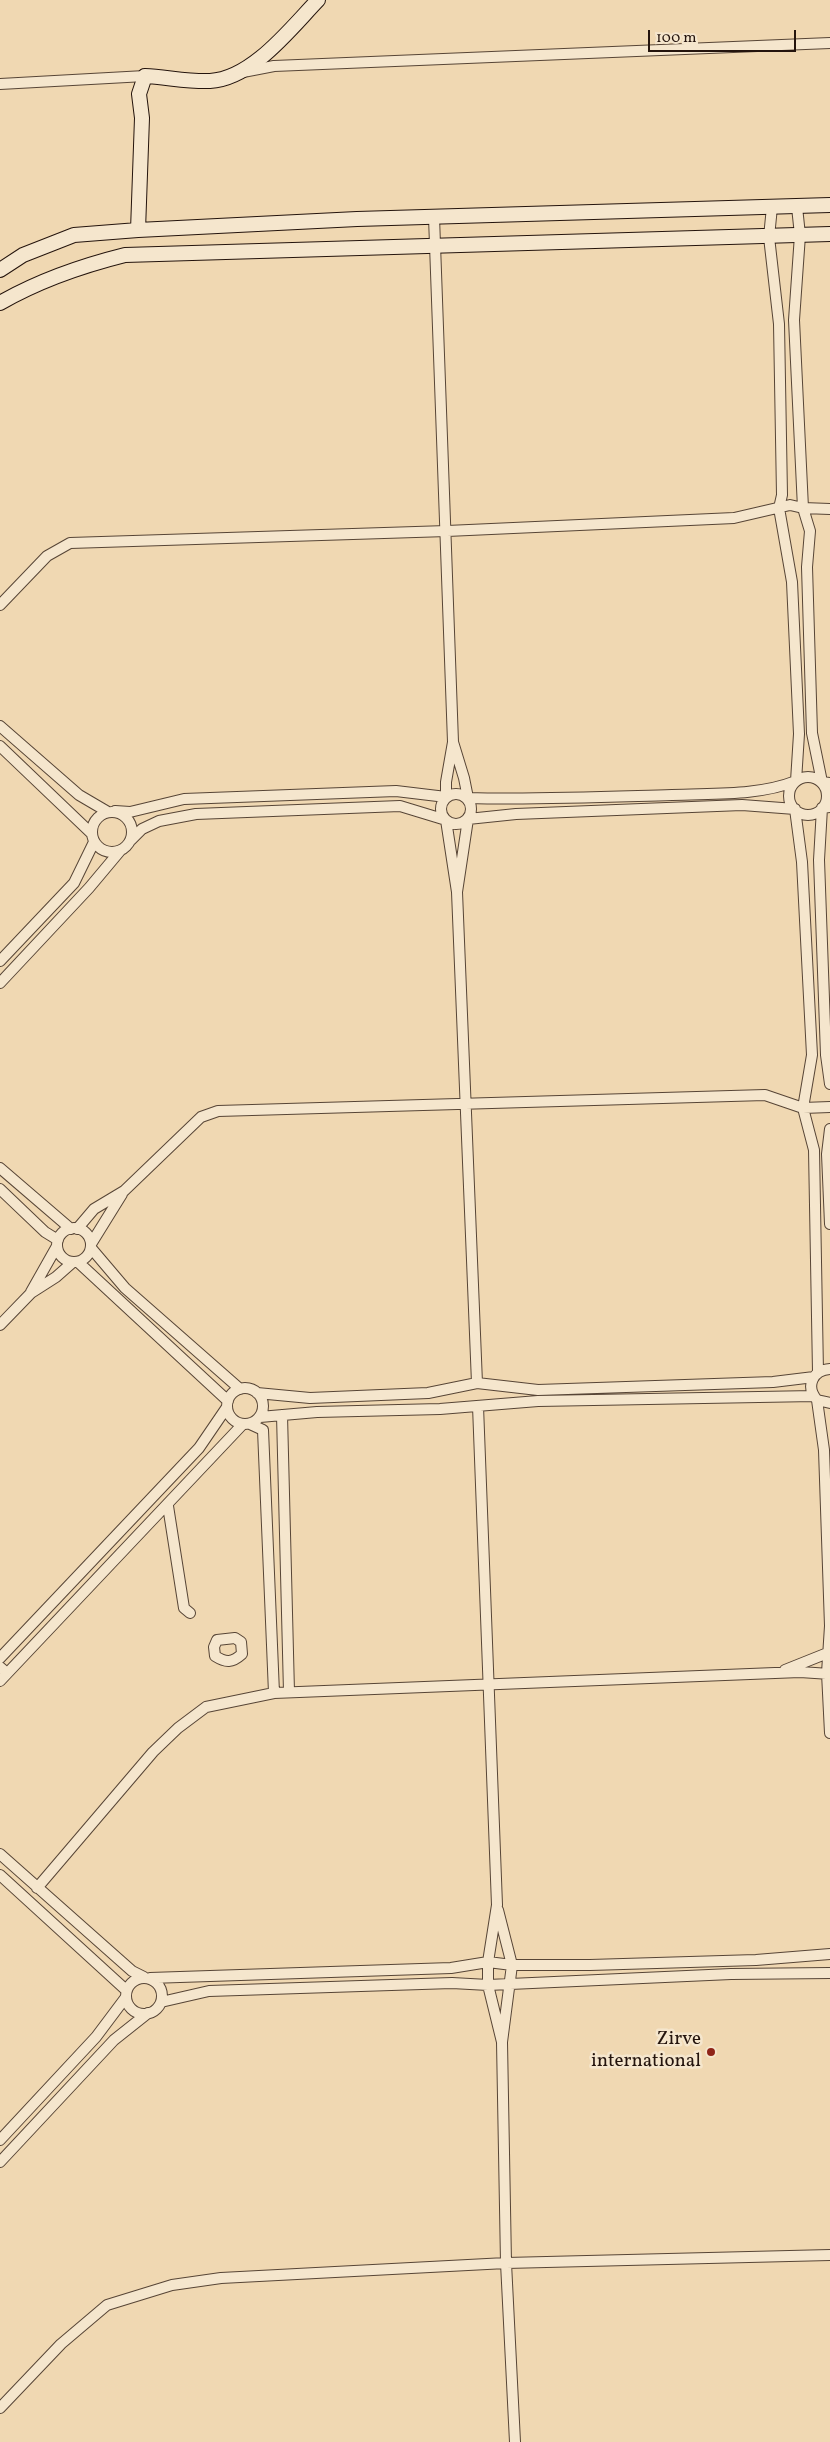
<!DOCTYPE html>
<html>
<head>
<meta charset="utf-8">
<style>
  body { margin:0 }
  #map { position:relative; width:830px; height:2442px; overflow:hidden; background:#f0d8b2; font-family:Vollkorn,serif }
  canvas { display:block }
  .scale { position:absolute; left:648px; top:30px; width:148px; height:22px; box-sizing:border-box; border:2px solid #24140d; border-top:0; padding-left:6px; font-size:15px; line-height:18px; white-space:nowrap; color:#24140d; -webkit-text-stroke:4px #f5e6cd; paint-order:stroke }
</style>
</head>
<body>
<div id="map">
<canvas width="830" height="2442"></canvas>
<div class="scale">100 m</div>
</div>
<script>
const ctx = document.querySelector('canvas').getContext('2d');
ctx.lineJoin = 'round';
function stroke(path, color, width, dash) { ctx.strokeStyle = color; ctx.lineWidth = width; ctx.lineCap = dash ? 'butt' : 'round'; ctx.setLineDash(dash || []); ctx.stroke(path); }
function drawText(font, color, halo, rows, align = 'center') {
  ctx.font = font + ' Vollkorn,serif'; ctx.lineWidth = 5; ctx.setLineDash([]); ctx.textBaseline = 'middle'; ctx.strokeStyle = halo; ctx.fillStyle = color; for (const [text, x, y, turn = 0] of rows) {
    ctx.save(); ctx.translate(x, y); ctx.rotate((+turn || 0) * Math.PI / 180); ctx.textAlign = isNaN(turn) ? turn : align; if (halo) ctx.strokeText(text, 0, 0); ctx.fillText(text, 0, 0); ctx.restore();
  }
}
const street = new Path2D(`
  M 243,72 L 274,66 L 830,43
  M 0,84 L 145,76
  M 797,207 L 800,235 L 794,320 L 803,508 L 810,531 L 807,567 L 812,733 L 822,782 L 830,783
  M 0,605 L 47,556 L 70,543 L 447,531 L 734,518 L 790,505 L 803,508 L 830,509
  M 0,726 L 79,795 L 108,812
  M 453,742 L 464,778 L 468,798 C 536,800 604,797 672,795 C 713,793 758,796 796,781 L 799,734 L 792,582 L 779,508 L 782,495 L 779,324 L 769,237 L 772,207
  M 0,746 L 91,833
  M789 796a19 19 0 1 1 38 0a19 19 0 1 1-38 0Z
  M441 809a15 15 0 1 1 30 0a15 15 0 1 1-30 0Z
  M 830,807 L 822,808 L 819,860 L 826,1055 L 830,1084
  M 115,811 L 130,812 L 184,799 L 396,791 L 446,797 L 446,782 L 453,742 L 434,217
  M92 832a20 20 0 1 1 40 0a20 20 0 1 1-40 0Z
  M 131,840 L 142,829 L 159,821 L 196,814 L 400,806 L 446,820 L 457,892 L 477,1383
  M 457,892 L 468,819 L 516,814 L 742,805 L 795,809 L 802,862 L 812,1055 L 803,1108 L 814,1150 L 818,1372
  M 0,961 L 74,883 L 94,842
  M 0,983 L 89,888 L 120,851
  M 830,1129 L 827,1154 L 830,1224
  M 0,1168 L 71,1229
  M 0,1189 L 45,1232 L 58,1240
  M57 1245a17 17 0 1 1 34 0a17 17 0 1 1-34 0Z
  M 77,1229 L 94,1209 L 124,1191 L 201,1117 L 218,1111 L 765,1095 L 803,1108 L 830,1107
  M 91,1244 L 122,1194
  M 91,1248 L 125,1288 L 240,1389
  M 78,1262 L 228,1401
  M 31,1292 L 57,1246
  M 0,1325 L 31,1293 L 56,1277 L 73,1262
  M 830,1369 C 813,1370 805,1386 817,1400 L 830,1403
  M227 1406a18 18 0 1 1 36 0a18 18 0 1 1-36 0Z
  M 257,1393 L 310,1398 L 428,1393 L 477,1383 L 538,1390 L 773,1382 L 814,1377
  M 817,1400 L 824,1450 L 830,1626 L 827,1673 L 830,1733
  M 478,1406 L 497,1905 L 488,1962 L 488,1985 L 502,2042
  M 282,1415 L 289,1692
  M 260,1417 L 317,1412 L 440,1409 L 538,1401 L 814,1396
  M 250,1424 L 263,1430 L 274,1693
  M 168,1506 L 184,1608 L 190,1613
  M 235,1638 L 241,1642 L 242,1654 C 232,1663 226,1663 215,1656 L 214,1647 L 217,1640 Z
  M 0,1658 L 199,1448 L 227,1407
  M 0,1667 L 7,1673
  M 785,1670 L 830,1652
  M 0,1681 L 243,1424
  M 0,1854 L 132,1971 L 144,1977
  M 0,1875 L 126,1990
  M 37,1888 L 153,1752 L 178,1728 L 206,1707 L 274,1693 L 800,1672 L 830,1674
  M 498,1910 L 512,1965 L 502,2042 L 506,2263 L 515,2442
  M126 1996a18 18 0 1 1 36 0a18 18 0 1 1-36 0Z
  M 150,1978 L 451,1968 L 488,1962 L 512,1965 L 590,1965 L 756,1960 L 830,1954
  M 161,2002 L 209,1991 L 452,1983 L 488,1985 L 731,1974 L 830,1973
  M 0,2140 L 96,2037 L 126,1997
  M 0,2162 L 114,2040 L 148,2013
  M 0,2408 L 61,2344 L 107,2305 L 172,2285 L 221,2278 L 506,2263 L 830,2255`);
const secondary = new Path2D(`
  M 138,230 L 142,118 L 139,94 L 145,76 C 166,77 189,82 210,81 C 252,79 291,28 318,0
  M 0,270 L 23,255 L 74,235 L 138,230 L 357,219 L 830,205
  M 0,303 C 40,280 81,266 125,255 L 830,234`);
const markers = [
  [711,2052,5,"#8f2418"]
];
const poiNames = [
  ["Zirve",701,2041],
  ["international",701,2063]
];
stroke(street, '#574536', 12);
stroke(secondary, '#24140d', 16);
stroke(street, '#f5e6cd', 10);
stroke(secondary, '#f5e6cd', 14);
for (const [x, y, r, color] of markers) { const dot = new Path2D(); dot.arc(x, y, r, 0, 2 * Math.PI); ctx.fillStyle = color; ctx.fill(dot); stroke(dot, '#f5e6cd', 2); }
drawText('19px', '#24140d', '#f5e6cd', poiNames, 'right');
</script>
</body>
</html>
